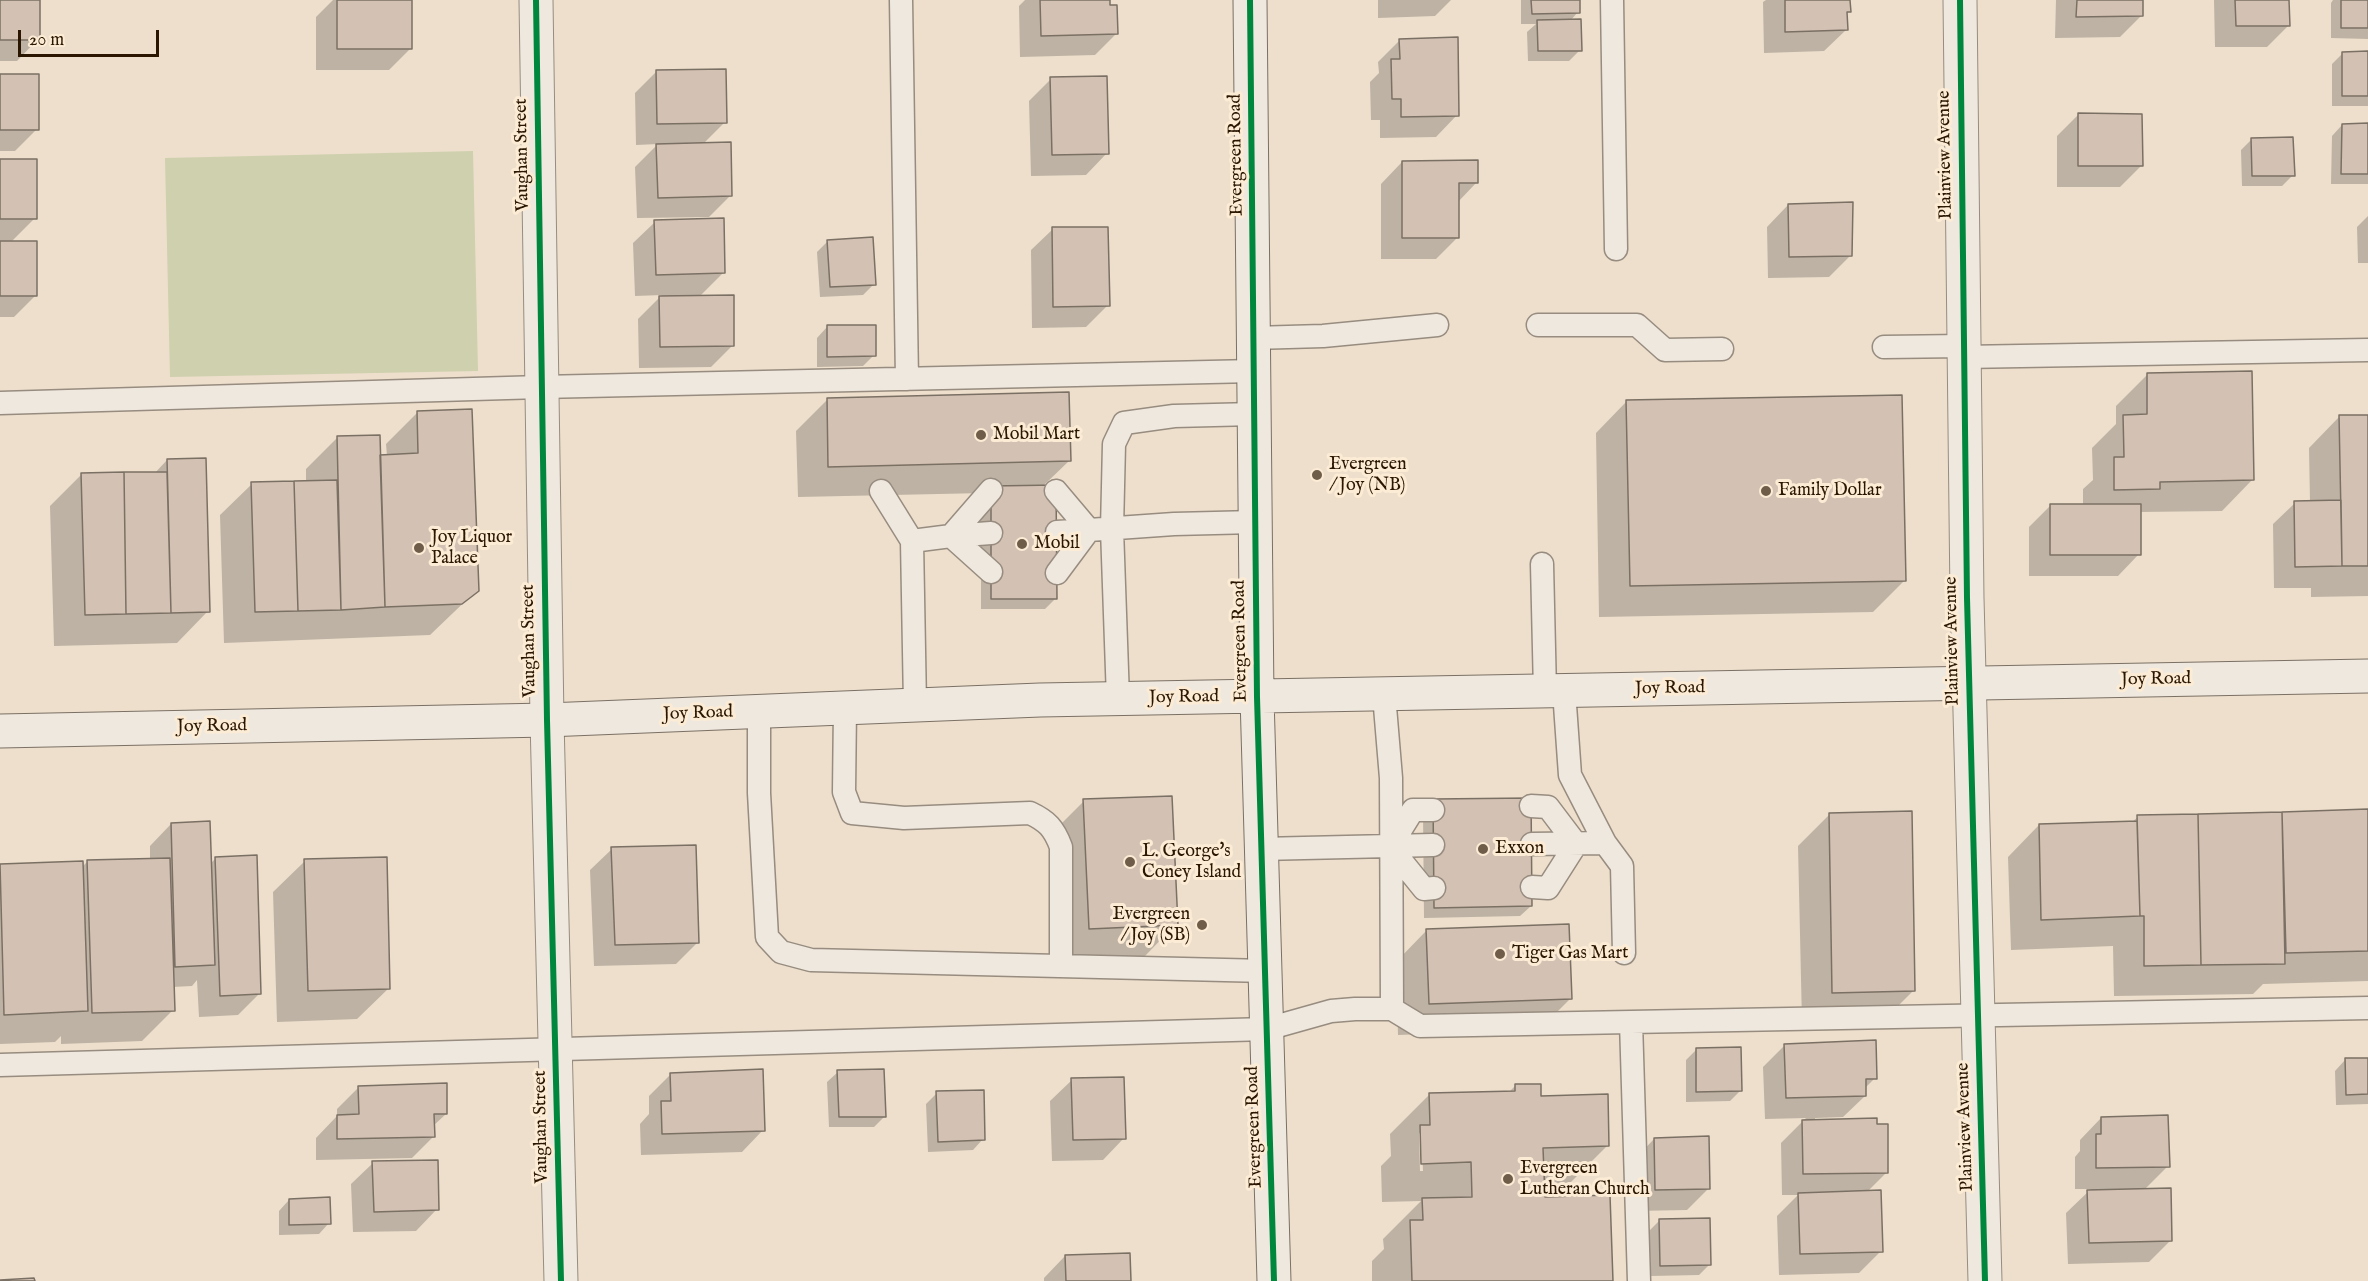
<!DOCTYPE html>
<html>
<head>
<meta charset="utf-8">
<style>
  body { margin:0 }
  #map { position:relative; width:2368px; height:1281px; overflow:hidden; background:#eddfcc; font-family:"IM FELL English",serif }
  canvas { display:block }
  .scale { position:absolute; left:18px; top:30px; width:141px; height:27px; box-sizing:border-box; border:3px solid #2b1602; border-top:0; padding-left:8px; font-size:18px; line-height:21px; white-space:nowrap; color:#2b1602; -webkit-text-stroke:4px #fcecd5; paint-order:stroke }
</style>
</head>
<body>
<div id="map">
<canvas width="2368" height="1281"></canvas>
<div class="scale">20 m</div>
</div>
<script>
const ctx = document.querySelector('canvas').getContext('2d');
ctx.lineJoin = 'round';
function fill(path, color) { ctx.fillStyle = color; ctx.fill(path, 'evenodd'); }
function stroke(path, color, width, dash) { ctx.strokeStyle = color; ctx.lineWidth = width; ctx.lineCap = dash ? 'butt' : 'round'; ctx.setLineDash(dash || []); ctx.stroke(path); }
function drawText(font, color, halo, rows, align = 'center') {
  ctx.font = font + ' "IM FELL English",serif'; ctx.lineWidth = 6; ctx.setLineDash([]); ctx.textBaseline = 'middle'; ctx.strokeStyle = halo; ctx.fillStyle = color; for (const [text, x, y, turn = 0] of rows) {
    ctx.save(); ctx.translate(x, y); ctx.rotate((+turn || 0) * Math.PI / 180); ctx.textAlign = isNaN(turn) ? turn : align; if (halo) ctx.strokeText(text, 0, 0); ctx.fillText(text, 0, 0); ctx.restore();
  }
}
const green = new Path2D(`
  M 473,151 L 478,371 L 170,377 L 165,158 Z`);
const shadow = new Path2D(`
  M 0,0 L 38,0 L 38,39 L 17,61 L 0,61 Z
  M 333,0 L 410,0 L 410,49 L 389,70 L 316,70 L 316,17 Z
  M 1025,0 L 1108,0 L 1116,34 L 1095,55 L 1020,57 L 1019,6 Z
  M 1378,0 L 1451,0 L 1435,16 L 1378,18 Z
  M 1521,0 L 1578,0 L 1578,12 L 1570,21 L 1580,50 L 1569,61 L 1528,61 L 1527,32 L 1536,24 L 1521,24 Z
  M 1766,0 L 1849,0 L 1849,11 L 1846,14 L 1846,30 L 1824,51 L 1764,53 L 1763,2 Z
  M 2056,0 L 2142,0 L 2141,16 L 2120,37 L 2055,38 Z
  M 2214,0 L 2288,0 L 2288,26 L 2267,47 L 2215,47 Z
  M 2333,0 L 2368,0 L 2368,39 L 2331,38 L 2331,3 Z
  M 1400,40 L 1457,115 L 1436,137 L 1380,138 L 1380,120 L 1371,120 L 1370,82 L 1379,73 L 1378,62 Z
  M 2343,53 L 2368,53 L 2368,106 L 2332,106 L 2332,64 Z
  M 657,71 L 725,122 L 703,144 L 731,195 L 709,217 L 637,218 L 635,167 L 658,144 L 636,145 L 635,93 Z
  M 0,75 L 37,129 L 15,151 L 0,151 Z
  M 1051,79 L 1107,153 L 1086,175 L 1031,176 L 1029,101 Z
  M 2079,114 L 2141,166 L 2120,187 L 2057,187 L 2057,136 Z
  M 2342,125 L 2368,125 L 2368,184 L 2331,184 L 2332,136 Z
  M 2252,139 L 2293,175 L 2282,186 L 2242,186 L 2241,150 Z
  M 0,161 L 35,218 L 11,242 L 35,296 L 14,317 L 0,317 Z
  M 1402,162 L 1476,183 L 1458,202 L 1458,237 L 1436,259 L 1381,259 L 1381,184 Z
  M 1788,205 L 1851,255 L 1829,277 L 1768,278 L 1767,227 Z
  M 2368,216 L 2368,263 L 2358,263 L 2357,227 Z
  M 655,222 L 724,272 L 699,297 L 733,345 L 711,367 L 639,368 L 638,319 L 662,295 L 635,296 L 633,243 Z
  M 1053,229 L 1108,305 L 1086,327 L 1032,328 L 1031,250 Z
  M 828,241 L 874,284 L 863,295 L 820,297 L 817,252 Z
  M 827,327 L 874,355 L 863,366 L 817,367 L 817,338 Z
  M 2147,375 L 2253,479 L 2222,511 L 2139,512 L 2139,554 L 2118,576 L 2029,576 L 2029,527 L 2051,505 L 2083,505 L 2083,489 L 2093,480 L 2092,448 L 2116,424 L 2116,406 Z
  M 827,400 L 1069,461 L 1043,486 L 1056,598 L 1045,609 L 981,609 L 981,498 L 985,493 L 798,497 L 796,431 Z
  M 1627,401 L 1904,581 L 1873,612 L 1599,617 L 1596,433 Z
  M 418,412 L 477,590 L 430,635 L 224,643 L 220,515 L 252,484 L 306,482 L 306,469 L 337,438 L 378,457 L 387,456 L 386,444 Z
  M 2340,416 L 2368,416 L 2368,596 L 2311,597 L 2311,588 L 2274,588 L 2273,524 L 2295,503 L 2310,502 L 2309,448 Z
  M 167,460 L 208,611 L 177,643 L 54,646 L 50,506 L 82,474 L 154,474 Z
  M 1084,801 L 1176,924 L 1145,956 L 1058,960 L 1053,832 Z
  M 2368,811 L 2368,981 L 2263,984 L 2253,994 L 2114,996 L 2113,946 L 2011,950 L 2008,857 L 2039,825 L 2132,822 L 2138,817 Z
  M 1423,812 L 1531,906 L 1520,916 L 1424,918 Z
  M 1830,814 L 1914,990 L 1882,1022 L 1802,1023 L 1798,846 Z
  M 171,824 L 210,864 L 216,858 L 259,994 L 238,1015 L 199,1017 L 197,980 L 192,986 L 172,987 L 173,1010 L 142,1041 L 61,1044 L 61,1036 L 55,1042 L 0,1044 L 0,865 L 82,862 L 82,867 L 88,861 L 150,860 L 150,846 Z
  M 612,849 L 698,942 L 676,964 L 594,966 L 590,870 Z
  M 305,861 L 389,988 L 357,1019 L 277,1022 L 273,892 Z
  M 1427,930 L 1571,998 L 1539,1030 L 1398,1035 L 1396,962 Z
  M 1785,1045 L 1875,1078 L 1864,1089 L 1865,1096 L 1843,1117 L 1815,1118 L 1815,1121 L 1887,1172 L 1867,1192 L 1881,1251 L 1859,1273 L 1779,1275 L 1777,1216 L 1798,1195 L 1782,1195 L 1781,1143 L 1806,1118 L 1765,1119 L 1763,1067 Z
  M 1696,1050 L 1741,1090 L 1730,1101 L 1686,1102 L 1686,1060 Z
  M 2368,1059 L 2368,1104 L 2336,1105 L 2335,1071 L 2345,1060 Z
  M 838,1072 L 885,1116 L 874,1127 L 829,1127 L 827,1082 Z
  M 671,1074 L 763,1130 L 742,1152 L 641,1155 L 640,1124 L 649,1114 L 649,1096 Z
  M 1072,1080 L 1124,1138 L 1103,1160 L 1052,1161 L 1050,1101 Z
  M 1515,1086 L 1540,1098 L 1607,1146 L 1568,1185 L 1543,1186 L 1543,1198 L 1611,1281 L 1372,1281 L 1372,1261 L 1384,1249 L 1383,1239 L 1421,1201 L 1382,1202 L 1381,1166 L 1391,1156 L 1390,1134 L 1430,1094 L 1509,1092 ZM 1421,1131 L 1423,1171 L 1420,1171 L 1419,1134 Z
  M 359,1087 L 446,1114 L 433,1126 L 434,1136 L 412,1158 L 316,1160 L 316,1138 L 337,1116 L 337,1109 Z
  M 937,1093 L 983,1139 L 973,1150 L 928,1152 L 926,1104 Z
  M 2101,1118 L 2168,1166 L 2144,1190 L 2171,1240 L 2149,1262 L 2068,1264 L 2066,1213 L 2091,1189 L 2075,1189 L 2075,1157 L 2080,1151 L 2080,1140 Z
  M 1654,1139 L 1709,1188 L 1687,1210 L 1634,1211 L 1633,1161 Z
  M 373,1163 L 437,1209 L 416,1231 L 353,1232 L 351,1184 Z
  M 289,1200 L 329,1223 L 319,1234 L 279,1235 L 279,1211 Z
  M 1660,1220 L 1710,1264 L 1699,1275 L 1650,1276 L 1649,1231 Z
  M 1065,1256 L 1129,1281 L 1044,1281 L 1044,1278 Z`);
const building = new Path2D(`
  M 0,0 L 40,0 L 40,40 L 0,40 Z
  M 337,0 L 412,0 L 412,49 L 337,49 Z
  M 1040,0 L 1110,0 L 1110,5 L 1117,5 L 1118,34 L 1041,36 Z
  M 1531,0 L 1580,0 L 1580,13 L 1532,14 Z
  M 1785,0 L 1850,0 L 1851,12 L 1847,12 L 1848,30 L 1785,32 Z
  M 2077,0 L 2143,0 L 2143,16 L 2076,17 Z
  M 2235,0 L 2289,0 L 2290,26 L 2236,26 Z
  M 2341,0 L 2368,0 L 2368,28 L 2341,28 Z
  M 1581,19 L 1582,51 L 1538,51 L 1537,20 Z
  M 1458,37 L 1459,116 L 1401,117 L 1401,99 L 1392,99 L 1391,59 L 1400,59 L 1399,39 Z
  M 2368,51 L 2368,96 L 2342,96 L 2342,52 Z
  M 726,69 L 727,123 L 657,124 L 656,70 Z
  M 0,74 L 39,74 L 39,130 L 0,130 Z
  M 1107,76 L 1109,154 L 1052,155 L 1050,77 Z
  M 2078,113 L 2142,114 L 2143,166 L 2078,166 Z
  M 2368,123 L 2368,174 L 2341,174 L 2342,124 Z
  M 2293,137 L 2295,176 L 2252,176 L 2251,138 Z
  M 731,142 L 732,196 L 658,198 L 656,144 Z
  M 0,159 L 37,159 L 37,219 L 0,219 Z
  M 1478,160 L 1478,183 L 1459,183 L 1459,238 L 1402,238 L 1402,161 Z
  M 1853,202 L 1852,256 L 1789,257 L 1788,204 Z
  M 724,218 L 725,273 L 656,275 L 654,220 Z
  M 1052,227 L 1108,227 L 1110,306 L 1053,307 Z
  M 873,237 L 876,285 L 830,287 L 827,240 Z
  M 0,241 L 37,241 L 37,296 L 0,296 Z
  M 734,295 L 734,346 L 660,347 L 659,296 Z
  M 827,325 L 876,325 L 876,356 L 827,357 Z
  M 2252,371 L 2254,480 L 2160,482 L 2160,489 L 2114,490 L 2114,457 L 2124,457 L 2123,415 L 2147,414 L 2147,373 Z
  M 1069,392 L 1071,461 L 828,467 L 827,398 Z
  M 1902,395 L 1906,581 L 1630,586 L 1626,400 Z
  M 472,409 L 479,591 L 462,604 L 385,607 L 380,455 L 418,453 L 417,411 Z
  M 2339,415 L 2368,415 L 2368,566 L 2342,566 Z
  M 380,435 L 385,607 L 341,610 L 337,436 Z
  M 206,458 L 210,612 L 171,613 L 167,459 Z
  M 124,472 L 126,614 L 85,615 L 81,473 Z
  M 124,472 L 167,472 L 171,613 L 126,614 Z
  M 337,480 L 341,610 L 298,611 L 294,481 Z
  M 294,481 L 298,611 L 255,612 L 251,482 Z
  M 1056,485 L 1057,599 L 991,599 L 991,486 Z
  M 2341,500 L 2342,566 L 2295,567 L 2294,501 Z
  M 2050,504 L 2141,504 L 2141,555 L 2050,555 Z
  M 1172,796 L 1178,925 L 1089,929 L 1083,799 Z
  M 1531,798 L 1532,906 L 1434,908 L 1433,799 Z
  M 2368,809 L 2368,951 L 2286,953 L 2282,812 Z
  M 1912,811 L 1915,991 L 1832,993 L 1829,813 Z
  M 2282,812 L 2285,964 L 2201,965 L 2198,814 Z
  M 2198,814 L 2201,965 L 2144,966 L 2144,916 L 2140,916 L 2137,815 Z
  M 210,821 L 215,965 L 175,967 L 171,823 Z
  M 2137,821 L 2140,916 L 2041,920 L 2039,824 Z
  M 696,845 L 699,943 L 615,945 L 611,847 Z
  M 257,855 L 261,994 L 220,996 L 215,857 Z
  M 387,857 L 390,989 L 308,991 L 304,859 Z
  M 170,858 L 175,1011 L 92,1013 L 87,860 Z
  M 83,861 L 88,1011 L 4,1015 L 0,864 Z
  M 1569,924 L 1572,999 L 1429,1004 L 1426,929 Z
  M 1876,1040 L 1877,1079 L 1866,1079 L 1866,1096 L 1786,1098 L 1784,1044 Z
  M 1741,1047 L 1742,1091 L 1696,1092 L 1696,1048 Z
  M 2345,1058 L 2368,1058 L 2368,1094 L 2346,1095 Z
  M 763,1069 L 765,1131 L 662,1134 L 661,1101 L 671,1101 L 670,1073 Z
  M 884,1069 L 886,1117 L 839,1117 L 837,1070 Z
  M 1124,1077 L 1126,1139 L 1073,1140 L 1071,1078 Z
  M 447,1083 L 447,1114 L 434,1114 L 435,1137 L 337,1139 L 337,1115 L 359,1114 L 358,1086 Z
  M 1515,1084 L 1541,1084 L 1541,1096 L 1608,1094 L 1609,1146 L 1543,1148 L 1545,1197 L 1610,1195 L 1613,1281 L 1412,1281 L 1410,1220 L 1423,1220 L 1422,1198 L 1472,1197 L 1471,1162 L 1421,1164 L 1420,1125 L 1430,1125 L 1429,1093 L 1515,1091 Z
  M 984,1090 L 985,1140 L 938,1142 L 936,1091 Z
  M 2168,1115 L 2170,1167 L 2096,1168 L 2096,1134 L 2101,1134 L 2101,1117 Z
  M 1877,1118 L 1877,1124 L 1888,1124 L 1888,1173 L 1803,1174 L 1802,1120 Z
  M 1709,1136 L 1710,1189 L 1655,1190 L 1654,1138 Z
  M 438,1160 L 439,1210 L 374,1212 L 372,1161 Z
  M 2171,1188 L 2172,1241 L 2089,1243 L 2087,1190 Z
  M 1881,1190 L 1883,1252 L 1800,1254 L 1798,1193 Z
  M 330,1197 L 331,1224 L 289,1225 L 289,1199 Z
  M 1710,1218 L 1711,1265 L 1660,1266 L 1659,1219 Z
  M 1130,1253 L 1131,1281 L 1066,1281 L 1065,1255 Z
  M 34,1278 L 35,1281 L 0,1281 L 0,1280 Z`);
const lane = new Path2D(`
  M 901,0 L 907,379
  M 1612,0 L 1616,249
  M 1538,325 L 1637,325 L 1665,350 L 1722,349
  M 1253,338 L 1323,336 L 1437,325
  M 1884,347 L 1963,346
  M 1963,357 L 2368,350
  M 0,403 L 541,387 L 1254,371
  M 881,491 L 912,541
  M 1056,491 L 1089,530 L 1057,532
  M 991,533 L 951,536 L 991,572
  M 1542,564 L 1545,692
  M 1057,573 L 1089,530 L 1174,524 L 1255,522
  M 1384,695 L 1391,778 L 1392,1009
  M 1118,699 L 1112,529 L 1114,444 L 1124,423 L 1174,416 L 1254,414
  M 915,705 L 912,541 L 951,536 L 991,490
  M 845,708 L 844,792 L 852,813 L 904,818 L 1030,813 C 1047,821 1054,828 1061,847 L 1061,966
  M 759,712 L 759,793 L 767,937 L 781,952 L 811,960 L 1266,971
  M 1531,806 L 1548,807 L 1576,844 L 1548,888 L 1532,887
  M 1433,810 L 1413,810 L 1390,847 L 1424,889 L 1434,888
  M 1605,843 L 1622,866 L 1624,953
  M 1532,844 L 1605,843 L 1570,775 L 1564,691
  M 1261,849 L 1433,845
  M 1631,1022 L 1639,1281
  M 0,1065 L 1267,1029 L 1331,1011 L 1355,1009 L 1392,1009 L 1420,1026 L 2368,1008`);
const street = new Path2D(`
  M 536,0 L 547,720 L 561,1281
  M 1960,0 L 1967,598 L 1985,1281`);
const secondary = new Path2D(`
  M 1250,0 L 1257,697 L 1274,1281
  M 0,731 L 547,720 L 1040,700 L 2368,676`);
const cycleway = new Path2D(`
  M 536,0 L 547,720 L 561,1281
  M 1250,0 L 1257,697 L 1274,1281
  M 1960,0 L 1967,598 L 1985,1281`);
const markers = [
  [981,435,6,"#6f5c49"],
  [1317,475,6,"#6f5c49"],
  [1766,491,6,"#6f5c49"],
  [1022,544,6,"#6f5c49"],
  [419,548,6,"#6f5c49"],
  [1483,849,6,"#6f5c49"],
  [1130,862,6,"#6f5c49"],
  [1202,925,6,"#6f5c49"],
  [1500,954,6,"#6f5c49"],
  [1508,1179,6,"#6f5c49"]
];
const streetNames = [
  ["Vaughan Street",523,155,-91],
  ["Evergreen Road",1237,155,-91],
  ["Plainview Avenue",1946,155,-91],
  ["Vaughan Street",530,641,-91],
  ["Evergreen Road",1241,641,-91],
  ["Plainview Avenue",1953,641,-91],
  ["Joy Road",2156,680,-1],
  ["Joy Road",1670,689,-1],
  ["Joy Road",1184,698,-1],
  ["Joy Road",698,714,-2],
  ["Joy Road",212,727,-1],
  ["Vaughan Street",542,1127,-91],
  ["Evergreen Road",1255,1127,-92],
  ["Plainview Avenue",1966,1127,-92]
];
const poiNames = [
  ["Mobil Mart",993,435],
  ["Evergreen",1329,465],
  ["/ Joy (NB)",1329,486],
  ["Family Dollar",1778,491],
  ["Joy Liquor",431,538],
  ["Palace",431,559],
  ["Mobil",1034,544],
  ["Exxon",1495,849],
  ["L. George's",1142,852],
  ["Coney Island",1142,873],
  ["Evergreen",1190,915,"right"],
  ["/ Joy (SB)",1190,936,"right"],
  ["Tiger Gas Mart",1512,954],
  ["Evergreen",1520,1169],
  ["Lutheran Church",1520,1190]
];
fill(green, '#cfd0ae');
fill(shadow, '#0003');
fill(building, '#d3c1b3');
stroke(building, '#7b7064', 1.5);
stroke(lane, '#978c7f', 25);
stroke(street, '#978c7f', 35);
stroke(secondary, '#7b7064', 35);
stroke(lane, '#efe8df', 22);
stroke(street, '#efe8df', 33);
stroke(secondary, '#efe8df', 33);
stroke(cycleway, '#00873e', 6);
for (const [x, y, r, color] of markers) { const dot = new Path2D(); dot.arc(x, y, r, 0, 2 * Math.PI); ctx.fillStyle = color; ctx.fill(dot); stroke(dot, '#fcecd5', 2); }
drawText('18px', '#2b1602', '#fcecd5', streetNames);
drawText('18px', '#2b1602', '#fcecd5', poiNames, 'left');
</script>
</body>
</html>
